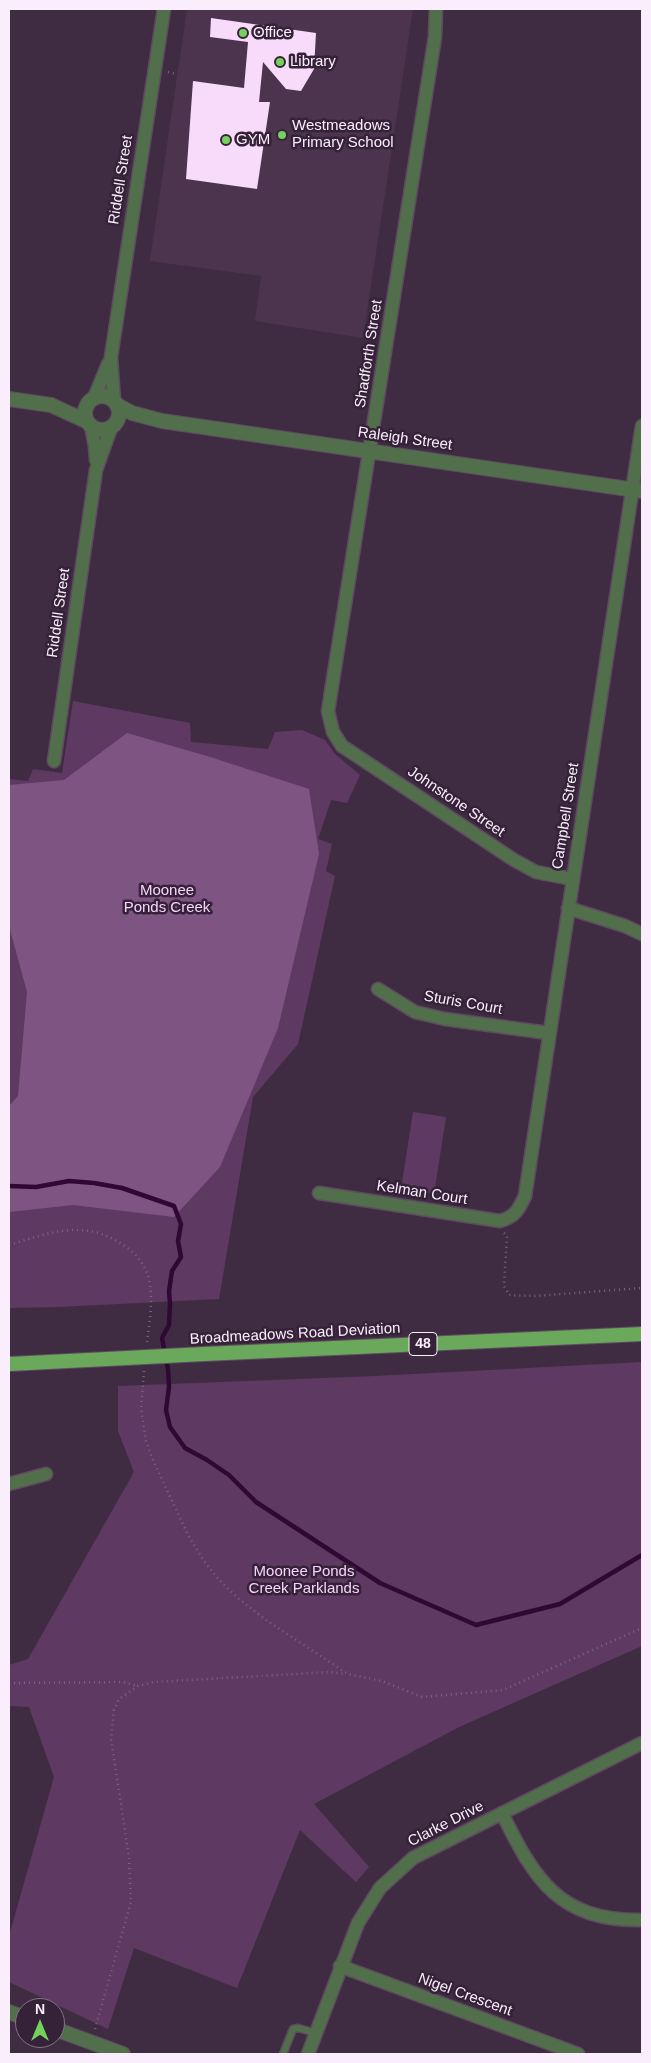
<!DOCTYPE html>
<html>
<head>
<meta charset="utf-8">
<style>
  body { margin:0 }
  #map { position:relative; width:651px; height:2063px; overflow:hidden; background:#402c42; font-family:Arial,sans-serif }
  canvas { display:block }
  .frame { position:absolute; inset:0; border:10px solid #faeefc; pointer-events:none }
  .north { position:absolute; left:15px; top:1998px; width:50px; height:50px; box-sizing:border-box; background:#352238; border:1px solid #847486; border-radius:50%; rotate:0deg; font-size:14px; font-weight:700; line-height:20px; text-align:center; color:#faeefc }
  .north::after { content:''; display:block; margin:auto; width:18px; height:22px; background:#74d25c; clip-path:polygon(50% 0,100% 100%,50% 72%,0 100%) }
</style>
</head>
<body>
<div id="map">
<canvas width="651" height="2063"></canvas>
<div class="frame"></div>
<div class="north">N</div>
</div>
<script>
const ctx = document.querySelector('canvas').getContext('2d');
ctx.lineJoin = 'round';
function fill(path, color) { ctx.fillStyle = color; ctx.fill(path, 'evenodd'); }
function stroke(path, color, width, dash) { ctx.strokeStyle = color; ctx.lineWidth = width; ctx.lineCap = dash ? 'butt' : 'round'; ctx.setLineDash(dash || []); ctx.stroke(path); }
function drawText(font, color, halo, rows, align = 'center') {
  ctx.font = font + ' Arial,sans-serif'; ctx.lineWidth = 5; ctx.setLineDash([]); ctx.textBaseline = 'middle'; ctx.strokeStyle = halo; ctx.fillStyle = color; for (const [text, x, y, turn = 0] of rows) {
    ctx.save(); ctx.translate(x, y); ctx.rotate((+turn || 0) * Math.PI / 180); ctx.textAlign = isNaN(turn) ? turn : align; if (halo) ctx.strokeText(text, 0, 0); ctx.fillText(text, 0, 0); ctx.restore();
  }
}
const built = new Path2D(`
  M 187,9 L 413,9 L 363,338 L 255,321 L 261,276 L 150,261 Z`);
const green = new Path2D(`
  M 73,701 L 190,723 L 191,742 L 268,749 L 275,732 L 302,730 L 325,740 L 335,754 L 360,775 L 347,803 L 331,800 L 318,839 L 332,844 L 326,871 L 335,876 L 298,1044 L 253,1097 L 219,1299 L 59,1307 L 9,1308 L 9,779 L 28,781 L 33,769 L 62,773 Z
  M 413,1112 L 446,1117 L 434,1194 L 401,1189 Z
  M 642,1362 L 642,1646 L 459,1727 L 314,1804 L 369,1867 L 356,1882 L 300,1830 L 237,1988 L 134,1948 L 108,2029 L 9,1982 L 9,1936 L 54,1777 L 29,1707 L 9,1706 L 9,1665 L 28,1659 L 134,1472 L 118,1431 L 118,1386 L 376,1376 Z`);
const forest = new Path2D(`
  M 127,733 L 207,756 L 309,789 L 319,854 L 278,1028 L 220,1167 L 174,1217 L 73,1205 L 9,1212 L 9,1106 L 18,1096 L 27,992 L 9,926 L 9,785 L 64,780 Z`);
const stream = new Path2D(`
  M 9,1186 L 36,1187 L 69,1181 L 94,1183 L 122,1188 L 174,1206 L 181,1224 L 178,1241 L 181,1257 L 172,1271 L 169,1291 L 170,1304 L 169,1325 L 162,1338 L 168,1369 L 169,1387 L 166,1410 L 170,1427 L 185,1448 L 207,1460 L 229,1475 L 256,1502 L 380,1583 L 476,1625 L 560,1604 L 642,1555`);
const building = new Path2D(`
  M 211,18 L 316,33 L 314,69 L 301,91 L 286,89 L 263,62 L 259,102 L 270,102 L 257,189 L 186,179 L 193,81 L 244,88 L 248,42 L 210,37 Z`);
const path = new Path2D(`
  M 168,72 L 176,74
  M 504,1233 L 507,1236 L 504,1286 L 509,1295 L 535,1296 L 642,1288
  M 9,1245 C 51,1232 87,1218 126,1247 C 139,1256 148,1269 150,1285 C 153,1304 149,1324 147,1343
  M 144,1371 L 141,1408 L 146,1441 L 152,1458 L 188,1535 L 204,1561 L 219,1580 L 239,1599 L 266,1620 L 348,1674 L 382,1681 L 422,1697 L 503,1690 L 642,1628
  M 9,1683 L 123,1682 L 137,1686
  M 95,2029 L 131,1902 L 129,1857 L 111,1739 L 114,1710 L 119,1699 L 138,1686 L 153,1682 L 331,1672 L 346,1674`);
const service = new Path2D(`
  M 283,2054 L 293,2029 L 298,2028 L 316,2033`);
const minor = new Path2D(`
  M 436,9 L 435,37 L 328,711 L 333,732 L 342,746 L 514,860 L 536,872 L 572,879
  M 94,398 L 108,364
  M 114,401 L 111,357 L 164,9
  M 91,426 L 95,446 L 96,460
  M 54,761 L 96,470 L 111,428
  M 568,908 L 625,926 L 642,934
  M 378,989 L 415,1012 L 445,1019 L 548,1033
  M 319,1193 L 500,1221 C 515,1217 519,1209 525,1196 L 642,426
  M 9,1484 L 46,1474
  M 502,1813 C 535,1881 560,1921 642,1920
  M 340,1966 L 578,2054
  M 308,2054 L 358,1923 L 380,1888 L 413,1858 L 642,1743`);
const tertiary = new Path2D(`
  M85 413a17 17 0 1 1 34 0a17 17 0 1 1-34 0Z
  M 9,399 L 51,405 L 88,422
  M 117,405 L 132,413 L 162,421 L 642,491
  M 9,2012 L 25,2018
  M 55,2029 L 123,2054`);
const primary = new Path2D(`
  M 204,1354 L 642,1334
  M 9,1364 L 127,1358`);
const primaryBridge = new Path2D(`
  M 127,1358 L 204,1354`);
const markers = [
  [243,33,5,"#74d25c"],
  [280,62,5,"#74d25c"],
  [282,135,5,"#74d25c"],
  [226,140,5,"#74d25c"]
];
const shields = [
  [423,1344,28]
];
const shieldNames = [
  ["48",423,1344]
];
const poiNames = [
  ["Office",253,33],
  ["Library",290,62],
  ["Westmeadows",292,126],
  ["Primary School",292,143],
  ["GYM",236,140]
];
const streetNames = [
  ["Riddell Street",121,180,-81],
  ["Shadforth Street",369,354,-81],
  ["Raleigh Street",405,439,8],
  ["Riddell Street",59,613,-82],
  ["Johnstone Street",456,802,34],
  ["Campbell Street",566,816,-81],
  ["Sturis Court",463,1003,10],
  ["Kelman Court",422,1193,9],
  ["Broadmeadows Road Deviation",295,1334,-3],
  ["Clarke Drive",446,1824,-27],
  ["Nigel Crescent",465,1995,20]
];
const parkNames = [
  ["Moonee",167,891],
  ["Ponds Creek",167,908],
  ["Moonee Ponds",304,1572],
  ["Creek Parklands",304,1589]
];
fill(built, '#4c344f');
fill(green, '#5e3a63');
fill(forest, '#7e5483');
stroke(stream, '#2f0934', 4.5);
fill(building, '#f8dbfb');
stroke(service, '#5e4b60', 9);
stroke(minor, '#5e4b60', 15);
stroke(tertiary, '#5e4b60', 16);
stroke(primary, '#5e4b60', 16);
stroke(path, '#78677a', 2.5, [1, 4]);
stroke(service, '#516f4a', 6);
stroke(minor, '#516f4a', 12);
stroke(tertiary, '#516f4a', 14);
stroke(primary, '#6aa85b', 14);
stroke(primaryBridge, '#5e4b60', 16, []);
stroke(primaryBridge, '#6aa85b', 14);
for (const [x, y, r, color] of markers) { const dot = new Path2D(); dot.arc(x, y, r, 0, 2 * Math.PI); ctx.fillStyle = color; ctx.fill(dot); stroke(dot, '#352238', 2); }
for (const [x, y, w] of shields) { const box = new Path2D(); box.roundRect(x - w / 2, y - 11.5, w, 23, 4); ctx.fillStyle = '#352238'; ctx.fill(box); stroke(box, '#faeefc', 1); }
drawText('bold 14px', '#faeefc', null, shieldNames);
drawText('15px', '#faeefc', '#352238', poiNames, 'left');
drawText('15px', '#faeefc', '#352238', streetNames);
drawText('15px', '#f9d3fe', '#352238', parkNames);
</script>
</body>
</html>
